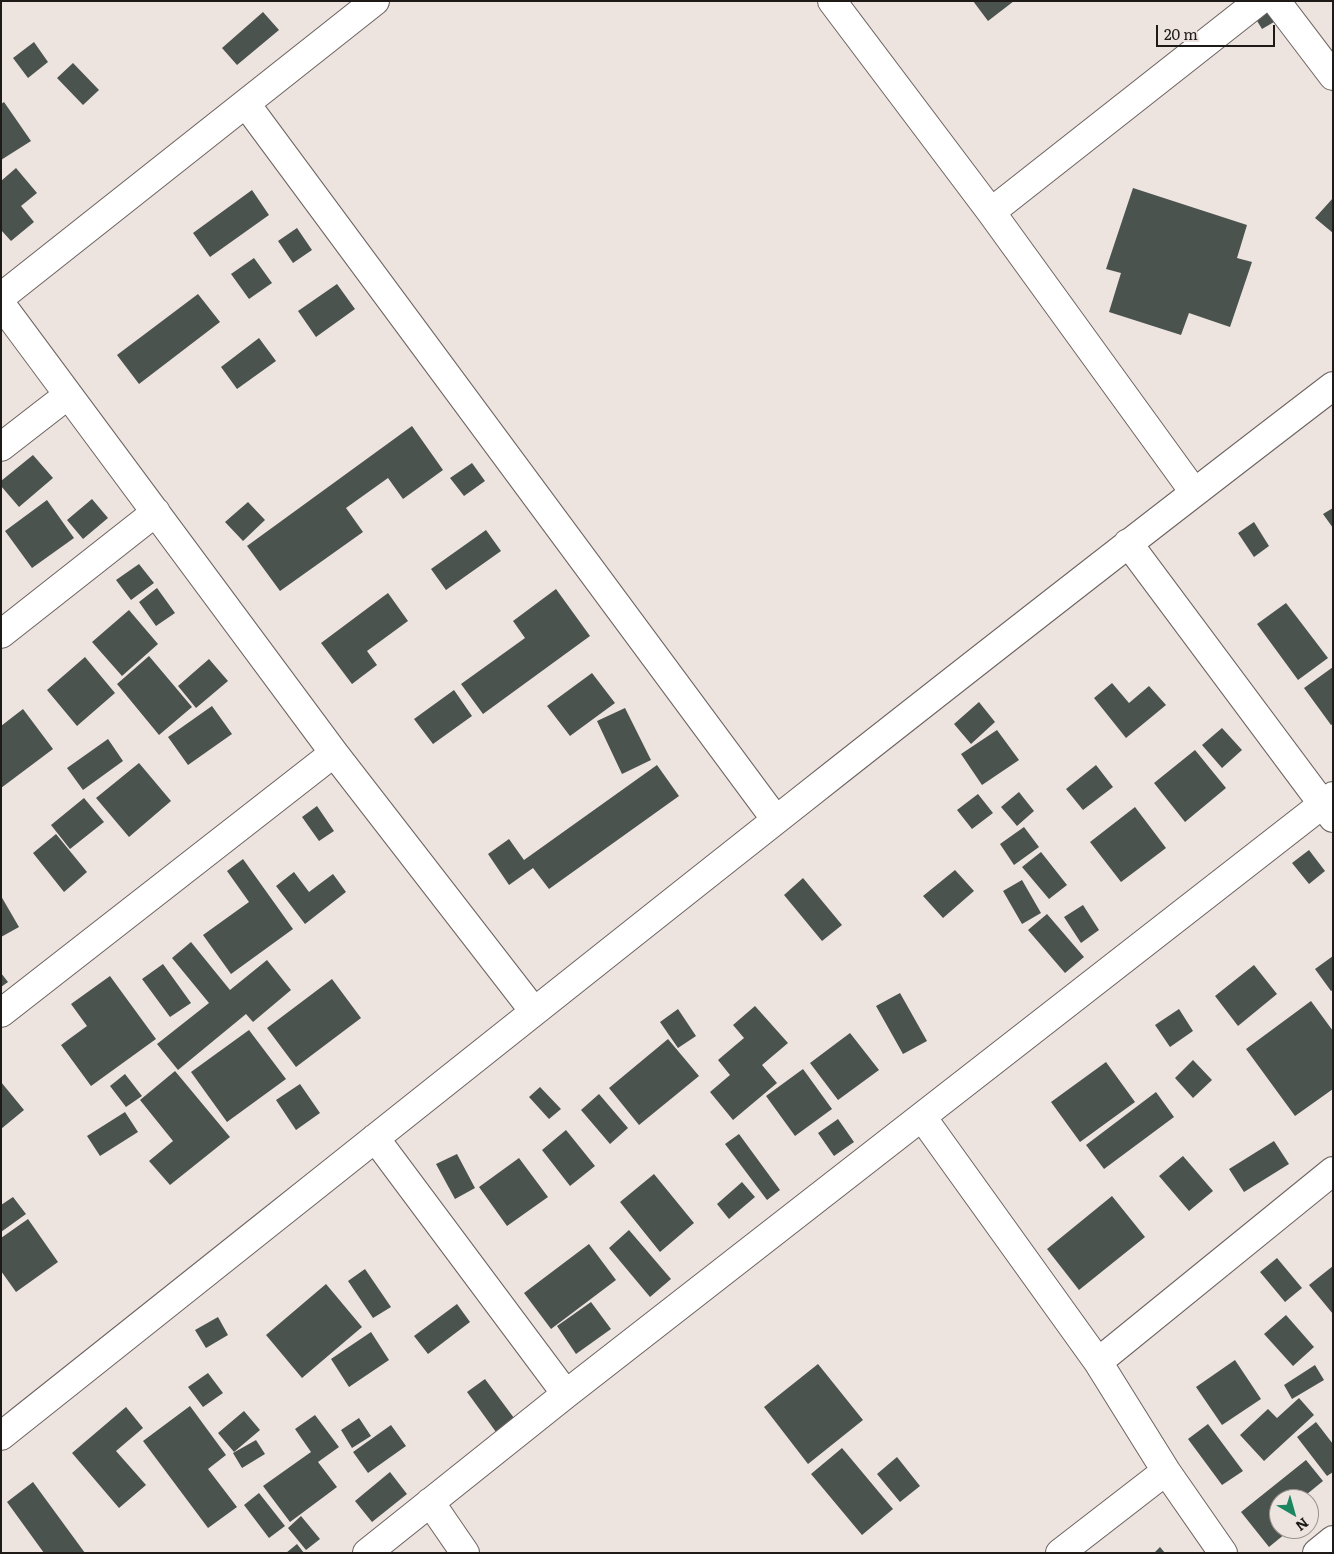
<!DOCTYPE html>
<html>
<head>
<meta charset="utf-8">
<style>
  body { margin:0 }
  #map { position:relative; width:1334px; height:1554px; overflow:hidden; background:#ede3df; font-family:Literata,serif }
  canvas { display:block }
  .frame { position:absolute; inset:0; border:2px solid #1d1a18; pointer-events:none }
  .north { position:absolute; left:1269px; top:1489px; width:50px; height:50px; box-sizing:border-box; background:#ede3df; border:1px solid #9a938f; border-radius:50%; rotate:142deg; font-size:14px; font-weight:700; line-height:20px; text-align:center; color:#1d1a18 }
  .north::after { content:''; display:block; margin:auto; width:18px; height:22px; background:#1d8661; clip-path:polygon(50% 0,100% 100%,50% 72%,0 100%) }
  .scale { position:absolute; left:1156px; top:25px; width:119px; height:22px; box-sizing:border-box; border:2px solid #1d1a18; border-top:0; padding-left:6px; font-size:15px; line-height:18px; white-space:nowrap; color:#1d1a18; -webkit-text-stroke:4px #ede3df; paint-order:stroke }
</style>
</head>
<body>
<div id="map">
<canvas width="1334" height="1554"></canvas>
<div class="frame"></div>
<div class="north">N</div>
<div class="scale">20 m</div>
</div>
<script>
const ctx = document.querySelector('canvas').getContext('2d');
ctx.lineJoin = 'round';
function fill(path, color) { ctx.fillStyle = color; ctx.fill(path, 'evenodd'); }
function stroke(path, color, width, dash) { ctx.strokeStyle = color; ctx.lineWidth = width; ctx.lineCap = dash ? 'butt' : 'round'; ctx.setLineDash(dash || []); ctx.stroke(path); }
const building = new Path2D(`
  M 973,1 L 1014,1 L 988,21 Z
  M 1245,1 L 1261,1 L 1274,22 L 1262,29 Z
  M 263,12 L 279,30 L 237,65 L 222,48 Z
  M 34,42 L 48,62 L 28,78 L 13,58 Z
  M 73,63 L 99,90 L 83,105 L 57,78 Z
  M 4,102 L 31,141 L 1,160 L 1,104 Z
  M 16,168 L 37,193 L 21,206 L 34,222 L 11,241 L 1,230 L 1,181 Z
  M 1133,188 L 1247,225 L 1237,258 L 1252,262 L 1230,327 L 1189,313 L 1181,335 L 1109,312 L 1121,273 L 1106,269 Z
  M 252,190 L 269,215 L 210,257 L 193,233 Z
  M 1333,198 L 1333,233 L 1315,218 Z
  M 297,228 L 312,250 L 293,263 L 278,241 Z
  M 254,258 L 272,283 L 249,299 L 231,274 Z
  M 337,284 L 355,309 L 316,337 L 298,311 Z
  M 198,294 L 220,322 L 139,384 L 117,355 Z
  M 259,338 L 276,361 L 237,389 L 221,367 Z
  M 412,426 L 443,470 L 403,499 L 388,478 L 346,508 L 363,532 L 280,591 L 247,546 Z
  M 33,455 L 53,478 L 19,507 L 1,486 L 1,481 Z
  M 472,463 L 485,481 L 464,496 L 450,478 Z
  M 92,499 L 108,518 L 83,539 L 67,520 Z
  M 47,500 L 74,538 L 32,568 L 5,531 Z
  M 248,502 L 265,520 L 243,541 L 225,522 Z
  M 1333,508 L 1333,528 L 1323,514 Z
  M 1254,522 L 1269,546 L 1254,557 L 1238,533 Z
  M 486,530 L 501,551 L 446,590 L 431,569 Z
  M 139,564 L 154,583 L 131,600 L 116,580 Z
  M 157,588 L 175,613 L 156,626 L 139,602 Z
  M 556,589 L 590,636 L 483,714 L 461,684 L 525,638 L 513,621 Z
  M 388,593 L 408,621 L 367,651 L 377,665 L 352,684 L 321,643 Z
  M 1286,603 L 1328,658 L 1298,680 L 1257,624 Z
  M 129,610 L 158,644 L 122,676 L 92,642 Z
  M 149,656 L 192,707 L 159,735 L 117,684 Z
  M 85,657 L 115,693 L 77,726 L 47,690 Z
  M 209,659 L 228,681 L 196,708 L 178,686 Z
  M 1333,667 L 1333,724 L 1331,725 L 1304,688 Z
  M 592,673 L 615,703 L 570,736 L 547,706 Z
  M 1112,683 L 1129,703 L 1149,686 L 1166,705 L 1126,738 L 1094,698 Z
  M 454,690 L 472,716 L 433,744 L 414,719 Z
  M 979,702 L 995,722 L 971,744 L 954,724 Z
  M 212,706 L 232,734 L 188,765 L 168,737 Z
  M 625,708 L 651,760 L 622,774 L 597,721 Z
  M 23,709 L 53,749 L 1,788 L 1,726 Z
  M 1222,728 L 1242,750 L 1222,768 L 1202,745 Z
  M 997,730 L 1019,760 L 982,785 L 961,754 Z
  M 108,739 L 123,761 L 83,790 L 67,768 Z
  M 1195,750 L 1226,788 L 1185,822 L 1154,783 Z
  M 139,763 L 171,801 L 129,837 L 96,798 Z
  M 657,765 L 679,796 L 549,889 L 533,868 L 509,885 L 488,854 L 509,839 L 524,860 Z
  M 1096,765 L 1113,787 L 1083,810 L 1066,789 Z
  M 1019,792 L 1034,811 L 1017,826 L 1001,807 Z
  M 978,794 L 993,813 L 972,829 L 957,810 Z
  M 84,798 L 104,822 L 70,849 L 51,825 Z
  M 317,806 L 334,831 L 319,841 L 302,817 Z
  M 1135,807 L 1166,848 L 1121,882 L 1090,842 Z
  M 1024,827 L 1039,847 L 1014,865 L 1000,844 Z
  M 56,834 L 87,872 L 64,892 L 33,853 Z
  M 1309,850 L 1325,871 L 1309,884 L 1292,863 Z
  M 1041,852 L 1067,885 L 1049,899 L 1022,867 Z
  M 243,859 L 293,929 L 231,974 L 203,935 L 249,902 L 227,871 Z
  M 955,870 L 974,891 L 943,918 L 923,896 Z
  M 294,872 L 309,892 L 333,874 L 346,892 L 305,924 L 276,886 Z
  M 803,878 L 842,925 L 822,941 L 784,895 Z
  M 1022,880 L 1041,913 L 1022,924 L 1003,891 Z
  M 1,896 L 19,927 L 1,937 Z
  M 1083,905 L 1099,930 L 1081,943 L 1064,917 Z
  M 1047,914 L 1084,957 L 1065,973 L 1028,930 Z
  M 191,942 L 230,990 L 267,960 L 291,990 L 253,1022 L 246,1014 L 178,1070 L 157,1044 L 209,1003 L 172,958 Z
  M 1333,956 L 1333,990 L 1331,991 L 1315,969 Z
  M 163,964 L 191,1003 L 170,1017 L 142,979 Z
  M 1254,965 L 1277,994 L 1238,1026 L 1215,996 Z
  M 1,973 L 8,982 L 1,987 Z
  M 110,976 L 156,1039 L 91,1086 L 61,1045 L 87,1026 L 71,1004 Z
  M 332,979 L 361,1018 L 296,1067 L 267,1028 Z
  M 900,993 L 927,1041 L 903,1054 L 876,1006 Z
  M 1311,1001 L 1333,1031 L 1333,1089 L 1295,1116 L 1246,1049 Z
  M 755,1006 L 788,1043 L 762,1065 L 777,1083 L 733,1120 L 710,1092 L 730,1075 L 718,1060 L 744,1038 L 733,1025 Z
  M 678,1009 L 696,1036 L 678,1048 L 660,1022 Z
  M 1179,1009 L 1193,1031 L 1170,1047 L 1155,1025 Z
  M 249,1030 L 286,1079 L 227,1122 L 191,1072 Z
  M 850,1033 L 879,1070 L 838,1100 L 810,1063 Z
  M 668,1039 L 699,1076 L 639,1125 L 609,1088 Z
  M 1193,1060 L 1212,1080 L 1193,1098 L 1175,1078 Z
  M 1106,1062 L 1135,1102 L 1080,1142 L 1051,1102 Z
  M 803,1069 L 832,1109 L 795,1136 L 766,1096 Z
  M 175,1071 L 230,1137 L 170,1185 L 149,1161 L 173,1141 L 140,1100 Z
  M 125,1074 L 142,1096 L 126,1107 L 110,1086 Z
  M 1,1082 L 24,1110 L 1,1129 Z
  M 300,1084 L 320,1113 L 296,1130 L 276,1100 Z
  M 540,1087 L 561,1109 L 549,1119 L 529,1097 Z
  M 1156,1092 L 1174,1117 L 1104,1169 L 1086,1145 Z
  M 599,1094 L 628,1128 L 610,1144 L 581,1110 Z
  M 125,1112 L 138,1132 L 100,1156 L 87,1136 Z
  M 838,1119 L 854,1142 L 834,1156 L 818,1133 Z
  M 566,1130 L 595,1166 L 570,1186 L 542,1150 Z
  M 739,1134 L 780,1190 L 767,1200 L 725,1144 Z
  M 1274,1141 L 1289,1164 L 1244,1192 L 1229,1169 Z
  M 457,1154 L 475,1188 L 455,1199 L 436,1164 Z
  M 1183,1156 L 1213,1191 L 1189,1211 L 1159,1176 Z
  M 519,1158 L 548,1197 L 507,1226 L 479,1187 Z
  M 654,1174 L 694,1223 L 660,1252 L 620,1202 Z
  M 742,1182 L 755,1197 L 729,1219 L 717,1204 Z
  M 1112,1196 L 1145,1237 L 1079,1290 L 1047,1249 Z
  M 13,1197 L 26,1214 L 1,1232 L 1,1205 Z
  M 28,1219 L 58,1262 L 16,1292 L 1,1271 L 1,1238 Z
  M 629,1230 L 671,1279 L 650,1297 L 609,1248 Z
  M 589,1244 L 616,1280 L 551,1329 L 524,1293 Z
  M 1277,1258 L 1302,1288 L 1285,1302 L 1260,1272 Z
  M 1333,1266 L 1333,1314 L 1309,1285 Z
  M 365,1269 L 391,1307 L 373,1318 L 348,1281 Z
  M 326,1284 L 362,1327 L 302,1378 L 266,1335 Z
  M 591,1302 L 611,1329 L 576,1354 L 557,1326 Z
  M 457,1304 L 470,1322 L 428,1354 L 414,1336 Z
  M 1286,1315 L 1314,1347 L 1293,1366 L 1264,1334 Z
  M 218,1317 L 228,1335 L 206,1348 L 195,1330 Z
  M 371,1332 L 389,1360 L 349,1387 L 331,1359 Z
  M 1235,1360 L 1261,1399 L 1222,1425 L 1196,1387 Z
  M 818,1364 L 863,1420 L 808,1464 L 764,1407 Z
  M 1315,1365 L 1324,1380 L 1292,1399 L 1284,1385 Z
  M 208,1373 L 223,1393 L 203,1407 L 188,1387 Z
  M 485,1379 L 514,1418 L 496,1432 L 467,1392 Z
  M 1299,1398 L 1314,1415 L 1264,1461 L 1240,1435 L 1268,1409 L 1277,1418 Z
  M 190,1406 L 226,1455 L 208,1469 L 237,1507 L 208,1528 L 143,1441 Z
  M 126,1407 L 143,1428 L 116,1451 L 146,1485 L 119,1508 L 72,1453 Z
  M 244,1411 L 260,1430 L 234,1452 L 218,1433 Z
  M 315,1415 L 339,1447 L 318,1462 L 337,1487 L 290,1522 L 263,1486 L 311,1452 L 295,1429 Z
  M 359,1418 L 371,1436 L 352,1448 L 341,1430 Z
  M 1316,1422 L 1333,1444 L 1333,1472 L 1327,1476 L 1297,1437 Z
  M 1208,1424 L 1243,1471 L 1222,1485 L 1188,1439 Z
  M 391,1425 L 406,1446 L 368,1473 L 353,1452 Z
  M 256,1440 L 265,1454 L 242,1468 L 233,1453 Z
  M 842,1448 L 893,1509 L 862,1535 L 811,1474 Z
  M 897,1457 L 920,1486 L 900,1502 L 877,1474 Z
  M 1306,1460 L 1323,1481 L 1301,1499 L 1279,1499 L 1279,1529 L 1291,1529 L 1269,1547 L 1241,1512 Z
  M 390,1472 L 407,1494 L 372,1522 L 355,1501 Z
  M 33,1482 L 85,1553 L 44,1553 L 7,1502 Z
  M 259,1493 L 285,1526 L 269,1538 L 244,1505 Z
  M 301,1516 L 320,1539 L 306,1550 L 288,1528 Z
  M 297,1544 L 304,1553 L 286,1553 Z
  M 1160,1547 L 1165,1553 L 1154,1553 Z`);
const minor = new Path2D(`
  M 832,1 L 991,212 L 1194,492
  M 1276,1 L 1333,76
  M 246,104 L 776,820
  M 991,212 L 1259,1
  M 1,297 L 375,1
  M 1,304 L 334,753 L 533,1010
  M 1,447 L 68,395
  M 1128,543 L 1333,818
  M 1,634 L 156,512
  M 1,1013 L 334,753
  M 922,1117 L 1098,1362 L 1166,1471 L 1223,1553
  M 375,1138 L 566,1394
  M 1098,1362 L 1333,1171
  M 1,1436 C 444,1084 884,730 1333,386
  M 430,1502 L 465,1553
  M 367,1553 L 566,1394 L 1333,796
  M 1060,1553 L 1166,1471
  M 1317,1553 L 1333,1540`);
fill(building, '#4b534f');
stroke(minor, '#6c6360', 30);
stroke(minor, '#fff', 28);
</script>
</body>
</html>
